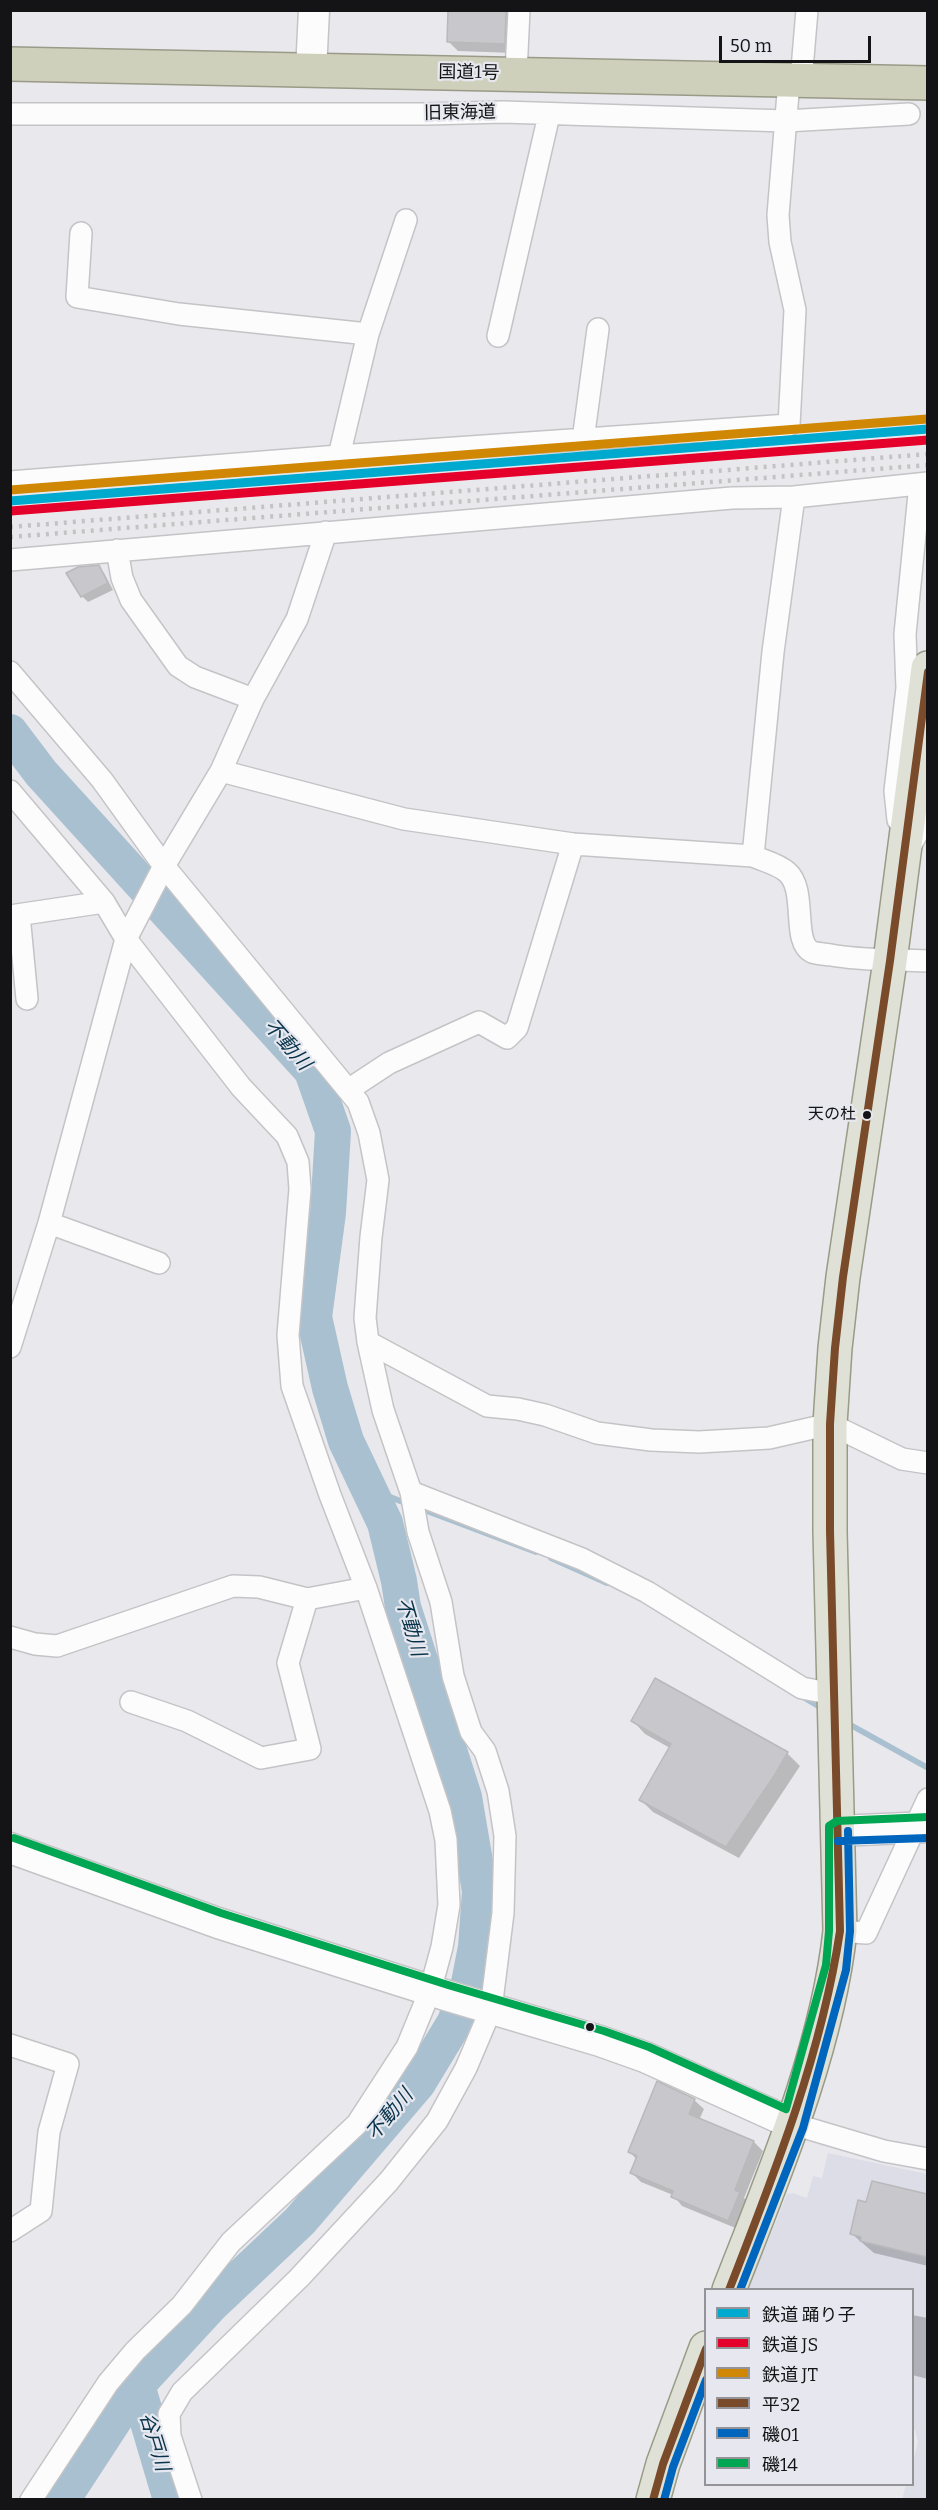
<!DOCTYPE html>
<html>
<head>
<meta charset="utf-8">
<style>
  body { margin:0 }
  #map { position:relative; width:938px; height:2510px; overflow:hidden; background:#e9e9ed; font-family:Bitter,"Noto Sans JP",serif }
  canvas { display:block }
  .frame { position:absolute; inset:0; border:12px solid #141416; pointer-events:none }
  .legend { position:absolute; left:704px; top:2288px; width:210px; height:198px; box-sizing:border-box; background:#e7e8ef; border:2px solid #939398; margin:0; padding:8px 10px; list-style:none; font-size:18px; color:#141416 }
  .legend li { display:flex; align-items:center; gap:12px; height:30px }
  .legend b { width:30px; border:2px solid #939398 }
  .scale { position:absolute; left:719px; top:36px; width:152px; height:27px; box-sizing:border-box; border:3px solid #141416; border-top:0; padding-left:8px; font-size:18px; line-height:21px; white-space:nowrap; color:#141416; -webkit-text-stroke:4px #e7e8ef; paint-order:stroke }
</style>
</head>
<body>
<div id="map">
<canvas width="938" height="2510"></canvas>
<div class="frame"></div>
<ul class="legend">
<li><b style="height:8px;background:#00a9ce"></b>鉄道 踊り子</li>
<li><b style="height:8px;background:#e4002b"></b>鉄道 JS</li>
<li><b style="height:8px;background:#d08804"></b>鉄道 JT</li>
<li><b style="height:8px;background:#7a4b2a"></b>平32</li>
<li><b style="height:8px;background:#0065bd"></b>磯01</li>
<li><b style="height:8px;background:#00a651"></b>磯14</li>
</ul>
<div class="scale">50 m</div>
</div>
<script>
const ctx = document.querySelector('canvas').getContext('2d');
ctx.lineJoin = 'round';
function fill(path, color) { ctx.fillStyle = color; ctx.fill(path, 'evenodd'); }
function stroke(path, color, width, dash) { ctx.strokeStyle = color; ctx.lineWidth = width; ctx.lineCap = dash ? 'butt' : 'round'; ctx.setLineDash(dash || []); ctx.stroke(path); }
function drawText(font, color, halo, rows, align = 'center') {
  ctx.font = font + ' Bitter,"Noto Sans JP",serif'; ctx.lineWidth = 4.5; ctx.setLineDash([]); ctx.textBaseline = 'middle'; ctx.strokeStyle = halo; ctx.fillStyle = color; for (const [text, x, y, turn = 0] of rows) {
    ctx.save(); ctx.translate(x, y); ctx.rotate((+turn || 0) * Math.PI / 180); ctx.textAlign = isNaN(turn) ? turn : align; if (halo) ctx.strokeText(text, 0, 0); ctx.fillText(text, 0, 0); ctx.restore();
  }
}
const built = new Path2D(`
  M 828,2153 L 927,2174 L 927,2499 L 902,2499 L 906,2485 L 912,2484 L 913,2462 L 918,2442 L 915,2430 L 912,2429 L 912,2290 L 748,2290 L 787,2194 L 793,2193 L 807,2198 L 813,2176 L 822,2178 Z`);
const shadow = new Path2D(`
  M 450,10 L 510,10 L 514,53 L 458,51 L 449,42 Z
  M 98,567 L 104,573 L 113,590 L 88,602 L 82,596 Z
  M 633,1721 L 787,1753 L 800,1766 L 739,1858 L 653,1812 L 641,1800 L 670,1748 L 645,1734 Z
  M 694,2100 L 704,2109 L 699,2120 L 754,2142 L 763,2151 L 744,2198 L 749,2203 L 738,2229 L 682,2206 L 673,2195 L 641,2182 L 632,2173 L 637,2160 L 630,2152 Z
  M 873,2182 L 928,2196 L 928,2266 L 874,2253 L 852,2234 L 868,2204 Z
  M 912,2315 L 928,2318 L 928,2379 L 912,2375 Z`);
const stream = new Path2D(`
  M 368,1488 L 410,1505
  M 419,1508 L 536,1552
  M 551,1558 L 607,1583
  M 803,1697 L 825,1710
  M 847,1723 L 928,1768`);
const river = new Path2D(`
  M 10,732 L 41,773 L 312,1071 L 333,1131 L 328,1213 L 314,1317 L 330,1388 L 346,1441 L 385,1523 L 399,1581 L 403,1607 L 464,1797 L 480,1891 L 476,1947 L 469,1983 L 455,2022 L 418,2083 L 300,2221 L 210,2306 L 137,2385 L 62,2500
  M 137,2385 L 171,2500`);
const building = new Path2D(`
  M 448,10 L 506,10 L 505,44 L 447,42 Z
  M 99,565 L 108,583 L 81,597 L 66,573 L 78,567 Z
  M 655,1678 L 788,1752 L 774,1776 L 726,1847 L 639,1800 L 671,1744 L 631,1721 Z
  M 657,2081 L 695,2099 L 689,2114 L 754,2141 L 735,2190 L 740,2192 L 728,2221 L 671,2197 L 673,2191 L 630,2173 L 637,2156 L 628,2152 Z
  M 872,2181 L 927,2194 L 927,2257 L 860,2241 L 861,2237 L 850,2234 L 858,2200 L 866,2202 Z`);
const street = new Path2D(`
  M 516,73 L 519,10
  M 801,81 L 807,10
  M 10,114 L 427,114 L 503,112 L 786,121 L 909,114
  M 81,233 L 77,297 L 179,314 L 368,334
  M 498,336 L 549,115
  M 583,440 L 598,329
  M 339,456 L 368,334 L 406,220
  M 10,482 L 339,456 L 789,425 L 795,310 L 780,242 L 778,215 L 789,81
  M 117,550 L 122,578 L 131,600 L 178,666 L 195,677 L 253,699
  M 10,560 L 732,498 L 794,497 L 928,483
  M 10,672 L 102,780 L 164,866 L 358,1102 L 369,1133 L 378,1180 L 371,1237 L 365,1318 L 368,1342 L 487,1406 L 518,1409 L 545,1415 L 597,1433 L 651,1440 L 699,1442 L 769,1438 L 830,1424 L 902,1459 L 928,1463
  M 221,771 L 404,819 L 573,844
  M 10,791 L 104,902 L 126,939 L 241,1087 L 287,1136 L 298,1162 L 300,1189 L 288,1335 L 292,1386 L 330,1495 L 366,1588 L 440,1811 L 446,1840 L 449,1905 L 442,1947 L 430,1991 L 407,2047 L 357,2124 L 231,2242 L 182,2305 L 135,2351 L 108,2383 L 31,2500
  M 898,820 L 895,791 L 907,688 L 905,634 L 920,484
  M 912,843 L 928,813
  M 753,856 C 764,861 778,864 787,872 C 808,890 791,942 812,952 C 818,954 825,954 831,955 C 863,961 895,959 928,961
  M 19,915 L 27,999
  M 10,916 L 104,902
  M 348,1090 L 389,1063 L 479,1022 L 507,1038 L 517,1028 L 573,844 L 753,856 L 773,652 L 794,497
  M 49,1223 L 159,1263
  M 368,1342 L 383,1410 L 411,1492
  M 10,1347 L 49,1223 L 126,939 L 164,866 L 221,771 L 253,699 L 297,619 L 326,532
  M 10,1637 L 35,1644 L 57,1646 L 233,1586 L 259,1587 L 307,1599 L 366,1588
  M 131,1702 L 187,1721 L 261,1758 L 310,1749 L 288,1663 L 307,1599
  M 840,1931 L 866,1933 L 928,1799
  M 10,2045 L 68,2064 L 49,2132 L 41,2211 L 10,2231
  M 793,2124 L 884,2151 L 928,2159
  M 191,2500 L 170,2436 L 169,2414 L 182,2392 L 299,2278 L 389,2181 L 437,2121 L 466,2068 L 491,2009 L 503,1913 L 505,1836 L 498,1791 L 485,1751 L 471,1732 L 453,1676 L 441,1602 L 418,1532 L 411,1492 L 582,1559 L 647,1592 L 802,1688 L 833,1694`);
const secondary = new Path2D(`
  M 311,71 L 314,10
  M 838,1831 L 928,1827
  M 10,1848 L 218,1923 L 445,1995 L 600,2041 L 645,2057 L 793,2124`);
const primary = new Path2D(`
  M 729,2290 C 773,2177 827,2051 840,1931 L 830,1531 L 830,1424 L 835,1348 L 843,1277 L 890,961 L 928,668
  M 653,2500 L 663,2464 L 706,2348`);
const highway = new Path2D(`
  M 10,64 L 928,83`);
const rail = new Path2D(`
  M 10,527 L 928,454
  M 10,537 L 928,465`);
const bus1 = new Path2D(`
  M 729,2290 C 775,2172 821,2056 840,1931 L 830,1531 L 830,1424 L 835,1348 L 843,1277 L 890,961 L 928,672
  M 653,2500 L 663,2464 L 706,2349`);
const bus2 = new Path2D(`
  M 838,1841 L 928,1838
  M 740,2290 L 803,2128 L 846,1970 L 850,1931 L 848,1831
  M 664,2500 L 673,2467 L 706,2380`);
const bus3 = new Path2D(`
  M 14,1838 L 221,1913 L 448,1985 L 604,2031 L 649,2047 L 786,2109 L 826,1965 L 829,1931 L 829,1826 L 837,1821 L 928,1817`);
const rail1 = new Path2D(`
  M 10,501 L 928,429`);
const rail2 = new Path2D(`
  M 11,511 L 928,440`);
const rail3 = new Path2D(`
  M 10,490 L 927,419`);
const markers = [
  [867,1115,5,"#141416"],
  [590,2027,5,"#141416"]
];
const busNames = [
  ["天の杜",856,1115]
];
const streetNames = [
  ["国道1号",469,73,1],
  ["旧東海道",460,113,-1]
];
const waterNames = [
  ["不動川",287,1045,49],
  ["不動川",410,1627,74],
  ["不動川",390,2115,-50],
  ["谷戸川",154,2442,73]
];
fill(built, '#dddde7');
fill(shadow, '#0003');
stroke(stream, '#a9c0d0', 6);
stroke(river, '#a9c0d0', 36);
fill(building, '#c8c7cb');
stroke(building, '#b9b8bb', 1.5);
stroke(street, '#c4c4c7', 24);
stroke(secondary, '#c4c4c7', 33);
stroke(primary, '#999a87', 36);
stroke(highway, '#999a87', 36);
stroke(street, '#fcfcfc', 21);
stroke(secondary, '#fcfcfc', 30);
stroke(primary, '#e0e1d6', 33);
stroke(highway, '#cfd0bc', 33);
stroke(rail, '#c3c3c3', 4.5, [3, 6]);
stroke(bus1, '#7a4b2a', 8);
stroke(bus2, '#0065bd', 8);
stroke(bus3, '#00a651', 8);
stroke(rail1, '#00a9ce', 9);
stroke(rail2, '#e4002b', 9);
stroke(rail3, '#d08804', 9);
for (const [x, y, r, color] of markers) { const dot = new Path2D(); dot.arc(x, y, r, 0, 2 * Math.PI); ctx.fillStyle = color; ctx.fill(dot); stroke(dot, '#e7e8ef', 2); }
drawText('16px', '#141416', '#e7e8ef', busNames, 'right');
drawText('18px', '#141416', '#e7e8ef', streetNames);
drawText('italic 20px', '#09344c', '#e7e8ef', waterNames);
</script>
</body>
</html>
